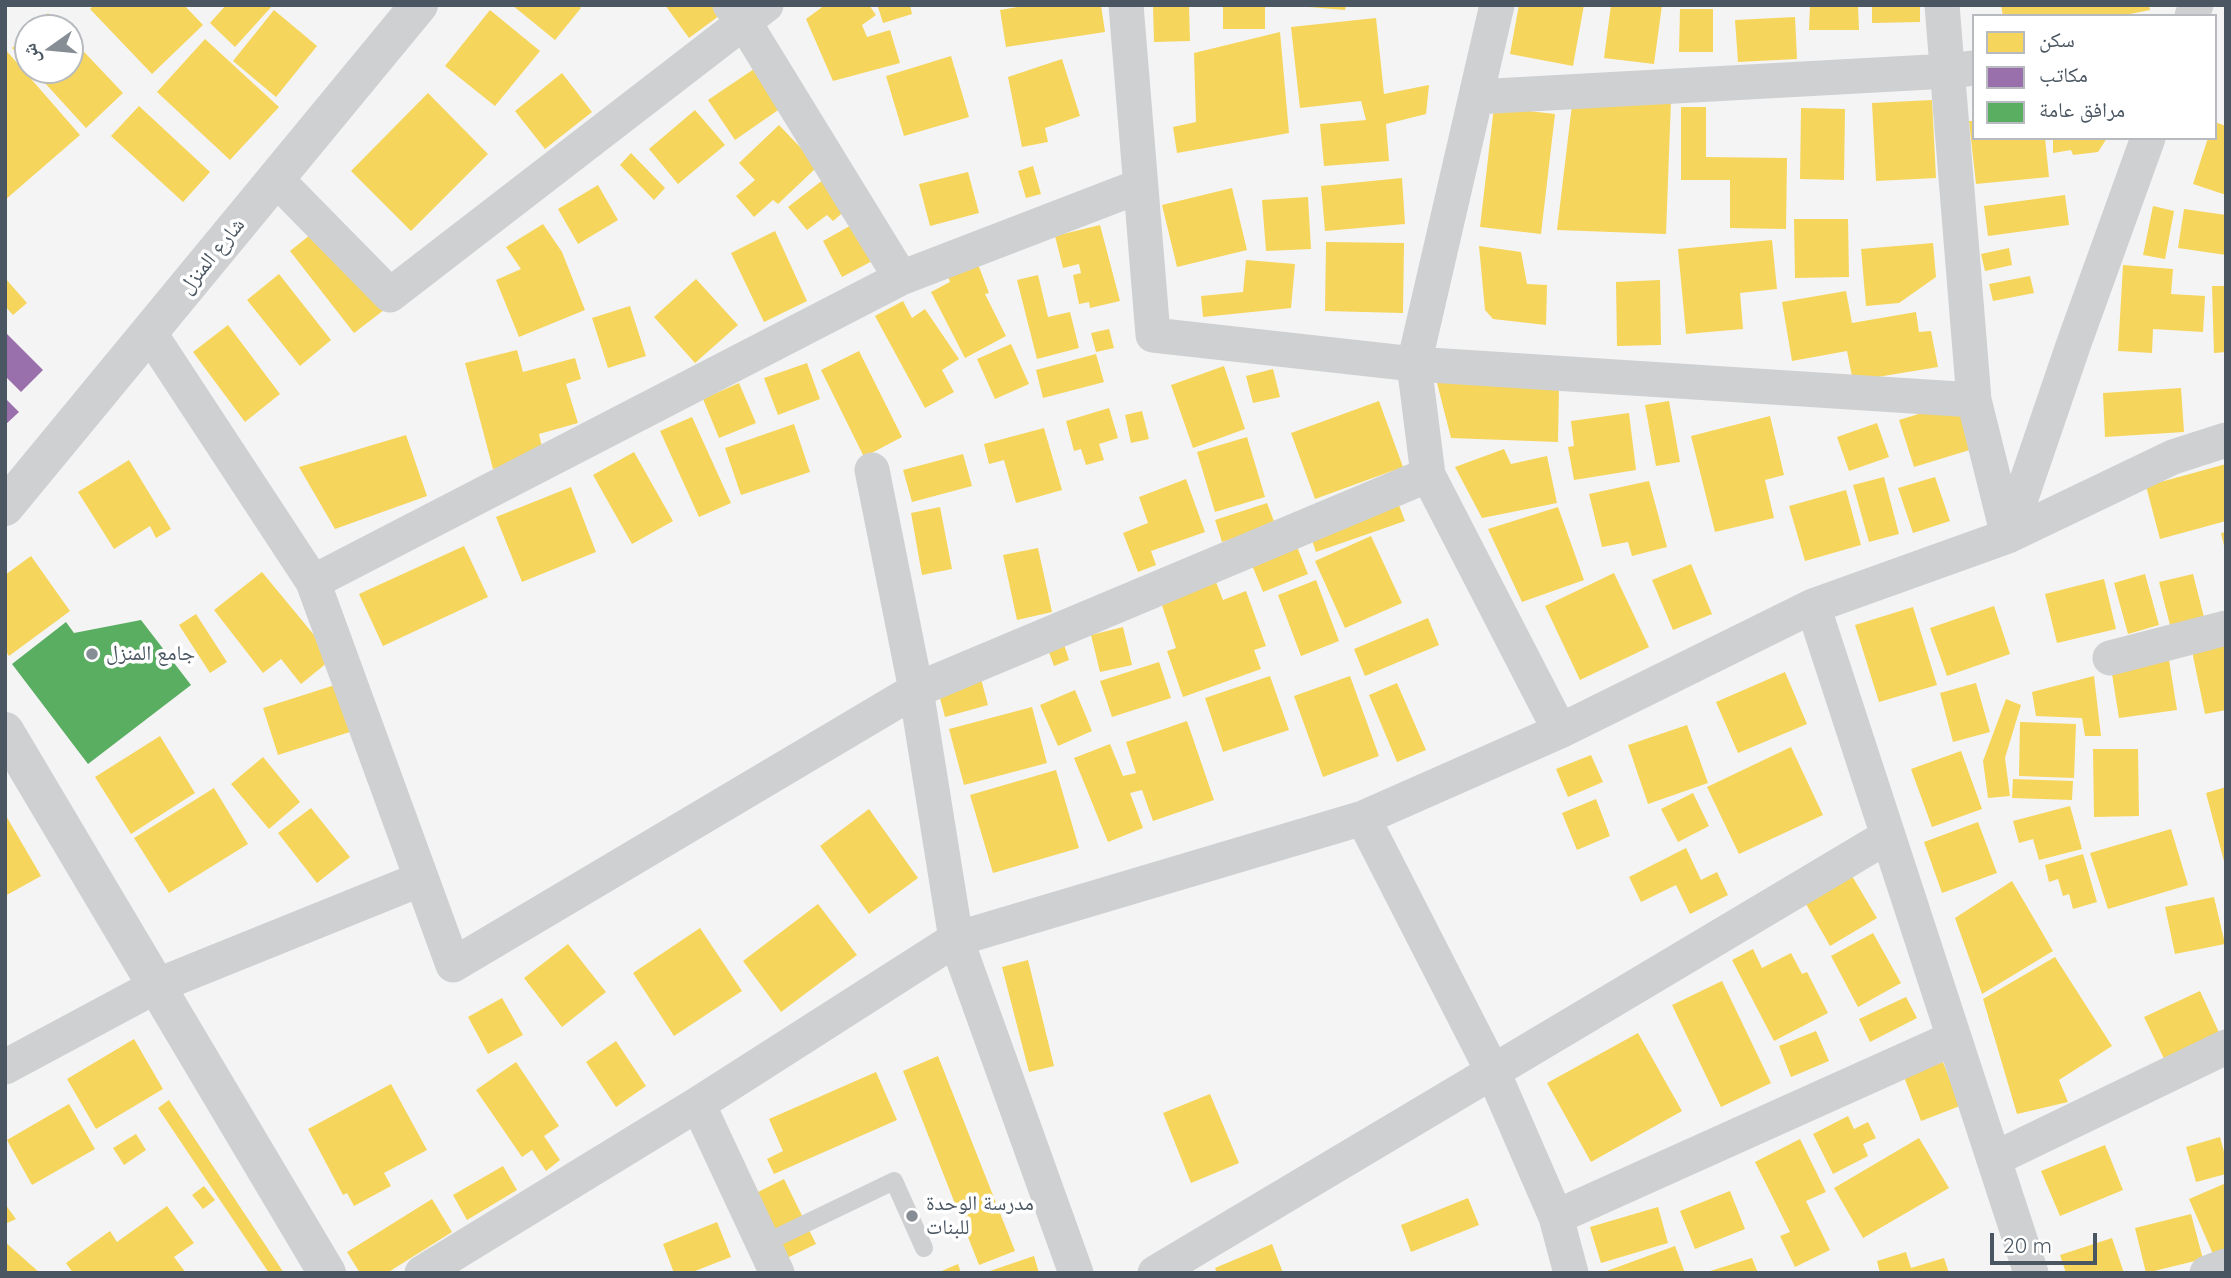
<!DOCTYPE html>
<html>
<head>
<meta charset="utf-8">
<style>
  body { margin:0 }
  #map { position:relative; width:2231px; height:1278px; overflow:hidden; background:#f4f4f4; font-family:Quicksand,"Noto Naskh Arabic",sans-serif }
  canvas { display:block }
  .frame { position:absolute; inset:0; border:7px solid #4a5661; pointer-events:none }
  .legend { position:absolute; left:1972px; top:14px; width:245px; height:126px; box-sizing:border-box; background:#fff; border:2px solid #b7bbc0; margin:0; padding:9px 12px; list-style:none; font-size:21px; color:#4a5661 }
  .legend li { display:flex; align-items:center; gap:14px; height:35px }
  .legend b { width:35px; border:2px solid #b7bbc0 }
  .north { position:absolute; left:14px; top:14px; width:70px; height:70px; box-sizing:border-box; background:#fff; border:2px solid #b7bbc0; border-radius:50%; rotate:255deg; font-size:19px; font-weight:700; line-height:28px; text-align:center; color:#4a5661 }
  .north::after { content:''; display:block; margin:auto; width:24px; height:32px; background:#868d94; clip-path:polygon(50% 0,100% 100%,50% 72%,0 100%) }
  .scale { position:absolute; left:1990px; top:1233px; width:107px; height:32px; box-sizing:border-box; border:4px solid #4a5661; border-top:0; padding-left:9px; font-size:21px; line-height:24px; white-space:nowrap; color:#4a5661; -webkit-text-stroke:5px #fff; paint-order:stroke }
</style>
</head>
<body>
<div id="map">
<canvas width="2231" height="1278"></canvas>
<div class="frame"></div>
<ul class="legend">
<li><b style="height:19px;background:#f6d55c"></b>سكن</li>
<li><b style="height:19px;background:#9970ab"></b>مكاتب</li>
<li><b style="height:19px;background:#5aae61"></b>مرافق عامة</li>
</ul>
<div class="north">ش</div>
<div class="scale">20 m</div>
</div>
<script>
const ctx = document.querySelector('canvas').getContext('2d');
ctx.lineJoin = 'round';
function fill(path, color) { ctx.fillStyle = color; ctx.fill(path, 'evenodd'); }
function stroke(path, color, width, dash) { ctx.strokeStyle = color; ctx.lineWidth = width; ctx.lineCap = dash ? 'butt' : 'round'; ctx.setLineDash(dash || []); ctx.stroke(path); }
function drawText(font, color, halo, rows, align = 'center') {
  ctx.font = font + ' Quicksand,"Noto Naskh Arabic",sans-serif'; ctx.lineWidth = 7; ctx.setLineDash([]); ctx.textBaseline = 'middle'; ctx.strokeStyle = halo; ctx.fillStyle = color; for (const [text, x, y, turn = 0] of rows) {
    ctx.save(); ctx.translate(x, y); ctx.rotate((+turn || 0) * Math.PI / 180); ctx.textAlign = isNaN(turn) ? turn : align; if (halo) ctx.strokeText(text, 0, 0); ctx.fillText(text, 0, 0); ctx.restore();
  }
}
const homes = new Path2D(`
  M 94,5 L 184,5 L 203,25 L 152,74 L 90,9 Z
  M 226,5 L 273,5 L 235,47 L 210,23 Z
  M 512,5 L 578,5 L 581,8 L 555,40 Z
  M 665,5 L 724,5 L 727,10 L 689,38 Z
  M 825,5 L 869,5 L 876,15 L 862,25 L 867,37 L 890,30 L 900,63 L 833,81 L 806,19 Z
  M 884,5 L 910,5 L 912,14 L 883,23 L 878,7 Z
  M 1029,5 L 1101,5 L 1105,32 L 1006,47 L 1000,10 Z
  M 1153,5 L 1189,5 L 1190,41 L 1154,42 Z
  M 1223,5 L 1265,5 L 1265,29 L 1223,29 Z
  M 1310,5 L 1346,5 L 1345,10 L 1309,7 Z
  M 1519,5 L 1584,5 L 1573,66 L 1510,54 Z
  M 1611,5 L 1662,5 L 1654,64 L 1604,58 Z
  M 1810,5 L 1858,5 L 1859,30 L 1809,30 Z
  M 1872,5 L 1920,5 L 1920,22 L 1872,23 Z
  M 2001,5 L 2149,5 L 2150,10 L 2120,16 L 2003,16 Z
  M 1680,9 L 1713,9 L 1713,52 L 1679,52 Z
  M 274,10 L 317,46 L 276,97 L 233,61 Z
  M 490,10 L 540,51 L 495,106 L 445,66 Z
  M 48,13 L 62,28 L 33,28 Z
  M 1795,17 L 1797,59 L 1738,62 L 1735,20 Z
  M 1376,18 L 1384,94 L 1429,85 L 1426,114 L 1386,124 L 1389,161 L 1324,166 L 1320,124 L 1366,120 L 1361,101 L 1300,108 L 1291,27 Z
  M 1280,32 L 1289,133 L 1177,153 L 1173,127 L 1196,122 L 1194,53 Z
  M 28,33 L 28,65 L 12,48 Z
  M 70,37 L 123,93 L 86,128 L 33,70 L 70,70 Z
  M 205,39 L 279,107 L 230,160 L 157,92 Z
  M 5,49 L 80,135 L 5,200 Z
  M 951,56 L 969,117 L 904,136 L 886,76 Z
  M 1062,59 L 1080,116 L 1045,128 L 1048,142 L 1022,147 L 1008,77 Z
  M 754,69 L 781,108 L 735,140 L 708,100 Z
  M 562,73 L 592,112 L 545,149 L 515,111 Z
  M 1574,88 L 1671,100 L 1666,234 L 1557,230 Z
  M 428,93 L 488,154 L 411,231 L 351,171 Z
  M 1932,100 L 1936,178 L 1876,181 L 1872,103 Z
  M 139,106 L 210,172 L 183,202 L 111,136 Z
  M 1494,107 L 1555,114 L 1541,234 L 1480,227 Z
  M 1681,107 L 1706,107 L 1706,157 L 1787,158 L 1786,229 L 1730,228 L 1730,180 L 1681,180 Z
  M 1801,108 L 1845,109 L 1844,180 L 1800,179 Z
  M 695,110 L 725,145 L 678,184 L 649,149 Z
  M 1969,121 L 1974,121 L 1974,138 L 2045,138 L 2049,177 L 1976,184 Z
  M 2215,122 L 2226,126 L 2226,195 L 2193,184 L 2208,138 L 2215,138 Z
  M 779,125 L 818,166 L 778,204 L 773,200 L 754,217 L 736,196 L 755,180 L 739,163 Z
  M 2053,138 L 2107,138 L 2098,152 L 2073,155 L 2071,150 L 2053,153 Z
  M 631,153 L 665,188 L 654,200 L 620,165 Z
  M 1033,166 L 1041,194 L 1026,198 L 1018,171 Z
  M 968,172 L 979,213 L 930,226 L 919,184 Z
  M 828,176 L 852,205 L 833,221 L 827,215 L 807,230 L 788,207 Z
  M 1402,178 L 1405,224 L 1325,231 L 1321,186 Z
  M 598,185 L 618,220 L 578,244 L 558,209 Z
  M 1232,188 L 1247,250 L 1177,267 L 1162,205 Z
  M 2065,195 L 2069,225 L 1988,236 L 1984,206 Z
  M 1308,197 L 1311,249 L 1266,251 L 1262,200 Z
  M 2153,206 L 2174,211 L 2165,259 L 2143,255 Z
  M 2184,209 L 2226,215 L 2226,255 L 2178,248 Z
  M 1794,219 L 1848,219 L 1849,277 L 1795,278 Z
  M 857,222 L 876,259 L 842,277 L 823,241 Z
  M 543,224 L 562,252 L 585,310 L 519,337 L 496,280 L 521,269 L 506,247 Z
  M 1100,225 L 1120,301 L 1090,308 L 1089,302 L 1079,304 L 1073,275 L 1081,273 L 1079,264 L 1063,268 L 1055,236 Z
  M 320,227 L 384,310 L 354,333 L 290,251 Z
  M 775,231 L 807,301 L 764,322 L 731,253 Z
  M 1772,240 L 1777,289 L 1740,293 L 1743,329 L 1686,334 L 1678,249 Z
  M 1326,242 L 1404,243 L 1403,313 L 1325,311 Z
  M 1933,243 L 1936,277 L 1899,303 L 1866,306 L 1861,249 Z
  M 1479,246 L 1521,252 L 1527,284 L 1547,285 L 1546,325 L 1493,319 L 1485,310 Z
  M 2009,248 L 2012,265 L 1985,271 L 1981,254 Z
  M 976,259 L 989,293 L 985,294 L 1006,336 L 965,358 L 931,292 L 950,282 L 946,271 Z
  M 1246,260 L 1295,264 L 1291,308 L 1203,317 L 1201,296 L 1243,292 Z
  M 2123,265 L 2173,269 L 2171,294 L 2205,296 L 2203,332 L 2153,329 L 2152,353 L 2118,351 Z
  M 279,274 L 331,340 L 300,366 L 247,300 Z
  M 1038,275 L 1048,317 L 1070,312 L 1079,348 L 1037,359 L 1017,280 Z
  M 2030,276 L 2034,293 L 1993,301 L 1989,284 Z
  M 5,278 L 27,303 L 13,315 L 5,306 Z
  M 696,279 L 738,325 L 695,363 L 654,317 Z
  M 1660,280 L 1661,345 L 1617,346 L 1616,282 Z
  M 2212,286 L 2226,286 L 2226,352 L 2214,353 Z
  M 1846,291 L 1852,323 L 1916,312 L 1919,332 L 1931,331 L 1938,367 L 1853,381 L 1847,351 L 1792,361 L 1782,302 Z
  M 903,301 L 912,318 L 925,309 L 959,359 L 942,370 L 954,392 L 925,408 L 875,316 Z
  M 630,306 L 646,356 L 608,368 L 592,318 Z
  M 228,325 L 280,394 L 245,422 L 193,352 Z
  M 1109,329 L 1114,348 L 1096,352 L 1091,333 Z
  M 1011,344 L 1029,384 L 995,399 L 977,359 Z
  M 517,350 L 523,372 L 575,358 L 581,379 L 566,384 L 578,423 L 539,434 L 544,456 L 493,469 L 465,363 Z
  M 859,351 L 902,437 L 864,457 L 821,370 Z
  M 1096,354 L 1104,382 L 1043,398 L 1036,370 Z
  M 807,363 L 820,399 L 778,415 L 764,378 Z
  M 1224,366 L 1245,429 L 1193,448 L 1171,385 Z
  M 1273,369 L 1280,397 L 1253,403 L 1246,376 Z
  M 1435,375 L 1559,386 L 1558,442 L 1451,438 Z
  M 739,383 L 756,423 L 719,438 L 703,399 Z
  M 2181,388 L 2184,432 L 2105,437 L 2103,393 Z
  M 1379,401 L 1403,467 L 1315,499 L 1291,433 Z
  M 1669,401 L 1680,462 L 1656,466 L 1645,405 Z
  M 1958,402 L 1973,449 L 1914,467 L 1899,420 Z
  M 1109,408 L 1118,438 L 1099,444 L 1104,460 L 1086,465 L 1081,449 L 1074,451 L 1066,421 Z
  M 1142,411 L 1149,439 L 1131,443 L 1125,415 Z
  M 1629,413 L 1636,470 L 1574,480 L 1568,447 L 1574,446 L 1571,421 Z
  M 1770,416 L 1784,475 L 1765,480 L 1774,518 L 1715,532 L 1691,436 Z
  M 692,417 L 731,503 L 699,517 L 660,431 Z
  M 1877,423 L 1889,457 L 1849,471 L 1837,437 Z
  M 794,424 L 810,472 L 741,495 L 725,448 Z
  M 1044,428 L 1062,490 L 1016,503 L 1004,460 L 989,464 L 984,444 Z
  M 406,435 L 427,496 L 335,529 L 299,467 Z
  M 1247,437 L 1265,497 L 1215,512 L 1197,452 Z
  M 1504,449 L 1511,464 L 1547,456 L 1557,503 L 1482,518 L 1455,467 Z
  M 634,452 L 673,521 L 632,544 L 593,475 Z
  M 963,454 L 972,486 L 912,502 L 903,470 Z
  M 129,460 L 171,529 L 156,538 L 150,526 L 114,549 L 78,492 Z
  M 2226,464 L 2226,521 L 2160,539 L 2146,486 Z
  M 1884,477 L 1899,534 L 1869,542 L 1853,485 Z
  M 1935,477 L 1950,521 L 1913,533 L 1898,488 Z
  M 1186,479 L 1205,532 L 1151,551 L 1156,565 L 1138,572 L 1123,533 L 1148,523 L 1139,497 Z
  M 1649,481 L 1667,547 L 1632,556 L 1628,542 L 1602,547 L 1589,494 Z
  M 571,487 L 596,552 L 522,582 L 496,517 Z
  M 1846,490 L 1861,545 L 1805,561 L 1789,506 Z
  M 1397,500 L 1405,521 L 1316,552 L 1309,531 Z
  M 1267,503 L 1275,524 L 1222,542 L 1215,520 Z
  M 940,507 L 952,569 L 922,575 L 911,513 Z
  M 1558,507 L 1584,580 L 1522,602 L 1488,529 Z
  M 2226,532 L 2226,550 L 2225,550 L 2221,533 Z
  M 1371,536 L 1402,603 L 1345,628 L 1315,561 Z
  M 1295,542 L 1308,574 L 1263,592 L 1250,560 Z
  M 464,546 L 488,597 L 383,646 L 359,594 Z
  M 1038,548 L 1052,612 L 1017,620 L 1003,555 Z
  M 31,556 L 70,611 L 9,656 L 5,650 L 5,575 Z
  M 1691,564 L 1712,614 L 1673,630 L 1652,580 Z
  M 262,572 L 333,658 L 301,684 L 281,659 L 263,673 L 214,610 Z
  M 1614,573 L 1649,647 L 1580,680 L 1545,606 Z
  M 2145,574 L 2159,625 L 2128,634 L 2114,583 Z
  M 2193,574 L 2204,617 L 2170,625 L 2159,582 Z
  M 2104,579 L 2116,629 L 2057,643 L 2045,594 Z
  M 1316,580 L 1339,641 L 1301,656 L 1278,595 Z
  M 1216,582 L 1223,600 L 1246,591 L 1266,646 L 1254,650 L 1261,669 L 1183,697 L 1167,651 L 1176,648 L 1160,599 Z
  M 1994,606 L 2010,654 L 1947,676 L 1930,628 Z
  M 1913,607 L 1937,685 L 1879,702 L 1855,625 Z
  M 196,614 L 227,662 L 210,673 L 179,625 Z
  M 1428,618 L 1439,645 L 1365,676 L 1354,649 Z
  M 1123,627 L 1132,665 L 1100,672 L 1091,635 Z
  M 1062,638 L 1069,660 L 1054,666 L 1046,644 Z
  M 2226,643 L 2226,710 L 2205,714 L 2192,651 Z
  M 2169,660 L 2177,710 L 2119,718 L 2111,668 Z
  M 1159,662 L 1171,698 L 1112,717 L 1100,681 Z
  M 1785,672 L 1807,724 L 1738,753 L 1716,702 Z
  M 980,675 L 988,705 L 945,717 L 937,687 Z
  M 1270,676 L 1289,730 L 1223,752 L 1205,698 Z
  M 1350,676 L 1379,756 L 1323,777 L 1294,696 Z
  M 2094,676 L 2101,736 L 2085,736 L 2082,718 L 2036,716 L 2032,692 Z
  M 1397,683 L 1426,750 L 1397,762 L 1369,695 Z
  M 1976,683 L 1990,732 L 1953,742 L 1940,693 Z
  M 338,684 L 353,731 L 278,755 L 263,708 Z
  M 1075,690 L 1092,731 L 1058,746 L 1040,705 Z
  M 2006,699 L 2021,705 L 2005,758 L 2010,796 L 1988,798 L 1983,761 Z
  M 1032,707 L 1047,763 L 964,785 L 949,729 Z
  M 1187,721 L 1214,800 L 1153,821 L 1142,790 L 1130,793 L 1143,828 L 1108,842 L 1074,758 L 1110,744 L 1123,776 L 1136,773 L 1126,742 Z
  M 2020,722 L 2076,724 L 2074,778 L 2019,776 Z
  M 1687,725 L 1708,783 L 1648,804 L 1628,745 Z
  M 160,736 L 195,793 L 131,834 L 95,777 Z
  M 1791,747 L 1823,815 L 1739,854 L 1707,787 Z
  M 2093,749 L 2138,749 L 2139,816 L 2094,817 Z
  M 1961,751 L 1982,809 L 1932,827 L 1911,769 Z
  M 1591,755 L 1603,782 L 1568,797 L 1556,769 Z
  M 263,757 L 300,802 L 269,829 L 231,784 Z
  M 1056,770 L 1079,848 L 993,873 L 970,795 Z
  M 2013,779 L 2073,781 L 2072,800 L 2012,798 Z
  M 2226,787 L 2226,865 L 2225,865 L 2206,793 Z
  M 214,788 L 248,844 L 169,893 L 134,838 Z
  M 1693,793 L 1709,826 L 1678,842 L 1661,809 Z
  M 1596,799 L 1610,836 L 1577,850 L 1562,813 Z
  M 2070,806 L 2082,849 L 2039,860 L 2033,839 L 2019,843 L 2013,821 Z
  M 311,808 L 350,857 L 317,883 L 278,833 Z
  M 869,809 L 918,878 L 869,914 L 820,846 Z
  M 5,814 L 41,876 L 5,896 Z
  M 1978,822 L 1997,873 L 1942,893 L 1924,842 Z
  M 2171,829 L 2188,885 L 2108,909 L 2090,853 Z
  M 1686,848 L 1701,880 L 1717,872 L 1728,895 L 1690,914 L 1676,885 L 1641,902 L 1629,877 Z
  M 2083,854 L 2097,902 L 2073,909 L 2069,894 L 2063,896 L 2058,879 L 2049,882 L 2045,865 Z
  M 1852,876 L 1877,918 L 1830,946 L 1806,904 Z
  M 2012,881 L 2053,951 L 1982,994 L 1955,918 Z
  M 2214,897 L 2225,944 L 2175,954 L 2165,907 Z
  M 818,904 L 857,955 L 781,1012 L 743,961 Z
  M 700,928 L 742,991 L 674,1036 L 633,973 Z
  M 1873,933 L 1901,983 L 1858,1007 L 1831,956 Z
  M 568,944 L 606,992 L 562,1027 L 524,978 Z
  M 1753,949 L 1762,968 L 1791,953 L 1802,974 L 1807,972 L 1828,1013 L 1774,1041 L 1732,960 Z
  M 2055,957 L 2112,1046 L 2059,1080 L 2068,1102 L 2017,1114 L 1983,999 Z
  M 1028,960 L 1054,1066 L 1029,1072 L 1002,967 Z
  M 1722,981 L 1771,1083 L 1721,1107 L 1672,1005 Z
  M 2200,991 L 2222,1039 L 2167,1065 L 2144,1017 Z
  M 1906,997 L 1917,1018 L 1870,1042 L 1859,1019 Z
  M 502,998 L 523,1035 L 488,1054 L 468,1017 Z
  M 1816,1031 L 1829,1061 L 1791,1077 L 1779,1046 Z
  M 1638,1033 L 1682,1111 L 1591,1162 L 1547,1083 Z
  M 134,1039 L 163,1089 L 96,1129 L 67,1079 Z
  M 616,1041 L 646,1086 L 616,1107 L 586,1062 Z
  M 938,1056 L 1015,1251 L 979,1265 L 903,1071 Z
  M 516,1062 L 559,1126 L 544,1136 L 560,1160 L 546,1171 L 532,1150 L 522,1157 L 476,1090 Z
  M 1943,1062 L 1960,1106 L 1921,1121 L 1904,1077 Z
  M 876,1072 L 897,1120 L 774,1174 L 767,1159 L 783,1151 L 769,1119 Z
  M 391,1084 L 427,1150 L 384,1173 L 391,1186 L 354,1206 L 347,1193 L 343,1195 L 308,1129 Z
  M 1210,1094 L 1239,1163 L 1191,1183 L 1163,1113 Z
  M 169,1100 L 284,1273 L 269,1273 L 158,1108 Z
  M 69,1104 L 95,1149 L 32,1185 L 7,1140 Z
  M 1848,1116 L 1854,1129 L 1868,1122 L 1876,1138 L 1863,1144 L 1868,1156 L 1833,1174 L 1813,1134 Z
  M 136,1134 L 146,1150 L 124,1165 L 113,1148 Z
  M 2220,1137 L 2226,1159 L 2226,1174 L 2196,1182 L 2186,1147 Z
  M 1919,1138 L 1949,1188 L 1863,1238 L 1834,1188 Z
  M 1800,1139 L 1826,1192 L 1806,1201 L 1830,1250 L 1795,1267 L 1780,1236 L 1790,1232 L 1755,1162 Z
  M 2105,1145 L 2123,1190 L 2060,1216 L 2041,1171 Z
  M 503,1166 L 517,1190 L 467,1220 L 453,1195 Z
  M 784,1179 L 816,1244 L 787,1258 L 756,1193 Z
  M 2226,1183 L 2226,1248 L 2213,1254 L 2189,1199 Z
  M 204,1186 L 215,1200 L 203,1209 L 192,1195 Z
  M 1730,1191 L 1745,1229 L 1695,1249 L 1680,1211 Z
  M 1468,1198 L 1479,1225 L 1411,1252 L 1401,1225 Z
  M 432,1199 L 452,1232 L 387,1273 L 360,1273 L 347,1252 Z
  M 5,1204 L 16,1219 L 5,1224 Z
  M 167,1206 L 194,1243 L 174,1257 L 186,1273 L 73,1273 L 66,1263 L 110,1231 L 117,1242 Z
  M 1658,1207 L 1668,1243 L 1601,1263 L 1590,1227 Z
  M 2191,1214 L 2203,1259 L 2146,1273 L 2135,1228 Z
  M 717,1222 L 731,1257 L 690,1273 L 674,1273 L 663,1244 Z
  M 2112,1238 L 2124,1273 L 2066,1273 L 2060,1255 Z
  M 5,1242 L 40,1273 L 5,1273 Z
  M 1272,1244 L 1283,1273 L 1217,1273 L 1215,1268 Z
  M 1675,1246 L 1685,1273 L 1604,1273 L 1604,1272 Z
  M 1906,1252 L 1911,1268 L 1944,1258 L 1949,1273 L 1880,1273 L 1877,1261 Z
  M 1034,1256 L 1039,1273 L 987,1273 L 987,1272 Z
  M 1752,1258 L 1758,1273 L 1707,1273 L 1707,1272 Z
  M 958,1264 L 961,1273 L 937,1273 Z`);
const offices = new Path2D(`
  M 5,332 L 43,370 L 21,392 L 5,376 Z
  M 5,398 L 19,412 L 5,425 Z`);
const public = new Path2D(`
  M 141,620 L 191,685 L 88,764 L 12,664 L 66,622 L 74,633 Z`);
const service = new Path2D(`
  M 763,1244 L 894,1181 L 924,1248`);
const minor = new Path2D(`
  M 730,5 L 744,22 L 901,278
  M 1126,5 L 1153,335 L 1414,364 L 1974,400
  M 1497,5 L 1414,364 L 1428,475 L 1560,731
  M 1942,5 L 1974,400 L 2008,536
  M 2192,16 L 2196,5
  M 1476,97 L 1948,71 L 1974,68
  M 276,179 L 390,295 L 766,5
  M 149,332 L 313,582 L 901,278 L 1140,186
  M 872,470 L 916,690 L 956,939 L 1076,1273
  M 2008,536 L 2074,343 L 2148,138
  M 313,582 L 453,965 L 916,690 L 1428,475
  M 1813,606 L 2031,1273
  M 2110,658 L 2226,628
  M 1363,818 L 1493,1072 L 1556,1217 L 1571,1273
  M 5,1067 L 156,986 L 421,879
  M 698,1104 L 777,1273
  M 1994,1159 L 2226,1047
  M 1556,1217 L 1954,1038
  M 422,1273 L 698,1104 L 956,939 L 1363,818 L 1560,731 L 1813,606 L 2008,536 L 2173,457 L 2226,440
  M 1155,1273 L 1888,836
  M 2207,1273 L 2226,1266`);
const tertiary = new Path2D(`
  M 5,507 L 419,5
  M 5,731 L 327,1273`);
const markers = [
  [92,654,7,"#868d94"],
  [912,1216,7,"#868d94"]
];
const streetNames = [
  ["شارع المنزل",212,256,-51]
];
const poiNames = [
  ["جامع المنزل",106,654],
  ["مدرسة الوحدة",926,1204],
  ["للبنات",926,1228]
];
fill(homes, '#f6d55c');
fill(offices, '#9970ab');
fill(public, '#5aae61');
stroke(service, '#ced0d2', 18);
stroke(minor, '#ced0d2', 35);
stroke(tertiary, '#ced0d2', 38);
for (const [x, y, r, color] of markers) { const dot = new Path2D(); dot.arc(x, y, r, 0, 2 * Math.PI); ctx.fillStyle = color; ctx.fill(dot); stroke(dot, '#fff', 2.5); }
drawText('21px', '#4a5661', '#fff', streetNames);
drawText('21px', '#4a5661', '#fff', poiNames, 'left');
</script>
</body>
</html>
